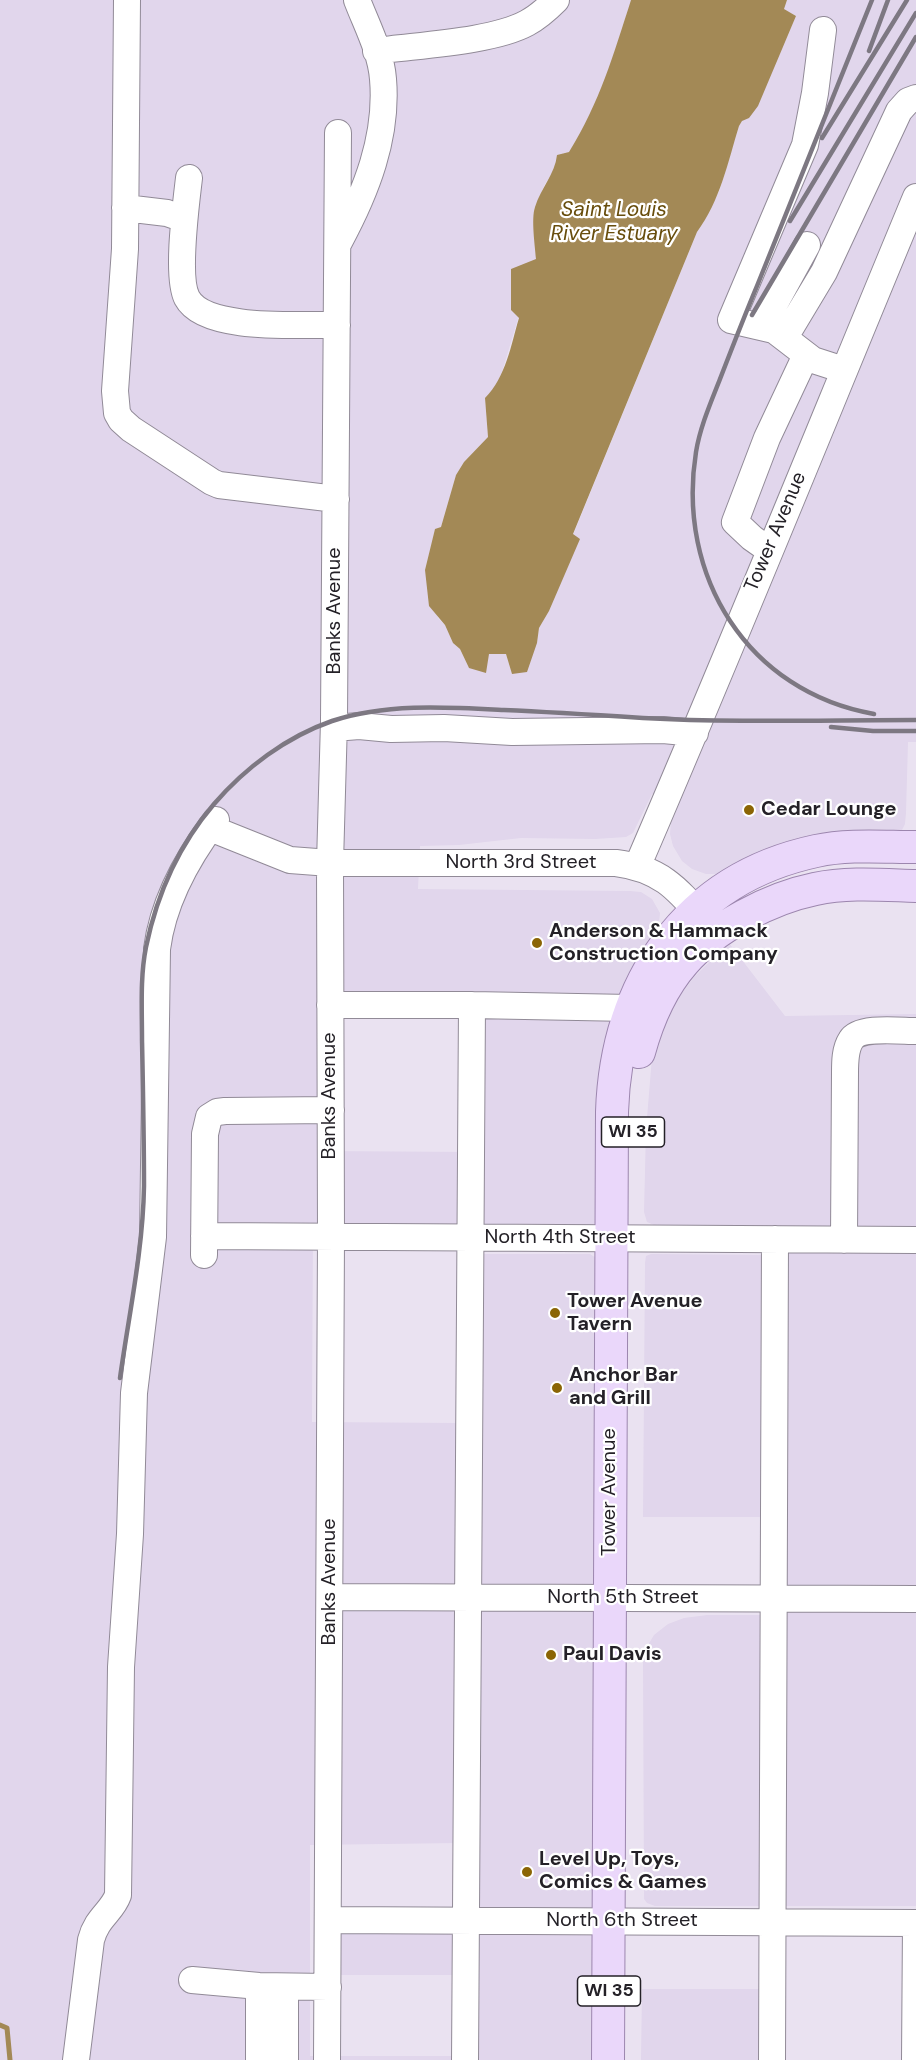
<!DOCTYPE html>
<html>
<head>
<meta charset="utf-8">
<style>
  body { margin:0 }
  canvas { display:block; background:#eae2f1 }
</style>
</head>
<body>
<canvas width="916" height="2060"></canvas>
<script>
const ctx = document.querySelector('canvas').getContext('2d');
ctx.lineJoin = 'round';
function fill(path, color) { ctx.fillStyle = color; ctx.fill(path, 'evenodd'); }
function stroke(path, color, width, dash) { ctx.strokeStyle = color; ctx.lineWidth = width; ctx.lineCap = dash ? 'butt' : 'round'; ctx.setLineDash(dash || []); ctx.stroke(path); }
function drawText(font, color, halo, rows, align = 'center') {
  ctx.font = font + ' "DM Sans",sans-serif'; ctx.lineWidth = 4.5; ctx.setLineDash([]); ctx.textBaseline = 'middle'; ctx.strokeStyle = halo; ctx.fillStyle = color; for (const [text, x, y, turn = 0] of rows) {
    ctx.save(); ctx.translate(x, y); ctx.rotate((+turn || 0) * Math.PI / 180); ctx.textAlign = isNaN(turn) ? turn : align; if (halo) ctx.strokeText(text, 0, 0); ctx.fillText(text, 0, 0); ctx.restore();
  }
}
const built = new Path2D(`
  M 0,0 L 631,0 L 604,86 L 587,123 L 569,152 L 557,155 L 556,167 L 545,184 L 534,209 L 536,259 L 502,372 L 495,388 L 485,398 L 488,437 L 464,462 L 456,475 L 441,527 L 435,530 L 425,570 L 438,618 L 445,625 L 453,643 L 460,649 L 469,668 L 488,654 L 506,654 L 512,674 L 537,643 L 539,628 L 549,611 L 579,539 L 573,535 L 697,232 L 703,223 L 720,189 L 739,126 L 785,42 L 796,16 L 783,9 L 787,0 L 916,0 L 916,742 L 908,742 L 906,813 L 905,824 L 901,832 L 735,868 L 719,874 L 706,874 L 692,869 L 682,861 L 673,846 L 670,834 L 671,820 L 683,793 L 652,794 L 633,833 L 626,837 L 595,839 L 521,838 L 459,845 L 420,846 L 418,889 L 630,891 L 641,892 L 652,899 L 660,913 L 658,932 L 632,971 L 616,1003 L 317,998 L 317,1151 L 478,1152 L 479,1012 L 614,1015 L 597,1222 L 592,1225 L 313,1225 L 312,1422 L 461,1423 L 477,1254 L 590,1254 L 599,1260 L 595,2060 L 473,2060 L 473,1975 L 339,1975 L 339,1939 L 342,1933 L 353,1931 L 473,1931 L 460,1843 L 310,1845 L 310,2056 L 458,2056 L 458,2060 L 0,2060 ZM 342,818 L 344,899 L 320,899 Z
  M 729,943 L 785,1016 L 916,1014 L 916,1906 L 655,1906 L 647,1903 L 644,1899 L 643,1660 L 645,1650 L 654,1635 L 668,1624 L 684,1618 L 707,1615 L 780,1615 L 782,1226 L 654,1225 L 647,1222 L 644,1212 L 646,1130 L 652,1057 L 670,1008 L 695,976 Z
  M 651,1254 L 768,1255 L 768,1517 L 643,1517 L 645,1263 L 646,1256 Z
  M 642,1989 L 765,1989 L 765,2060 L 641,2060 Z`);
const water = new Path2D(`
  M 631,0 L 787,0 L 784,9 L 796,16 L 758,106 L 749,118 L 742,121 L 739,126 C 728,162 720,201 697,232 L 573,534 L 580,539 L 549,611 L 539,628 L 537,643 L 527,672 L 512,674 L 506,654 L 489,654 L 486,673 L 469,668 L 460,649 L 453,643 L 445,625 L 429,606 L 425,570 L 435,529 L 441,527 L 456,475 L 464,462 L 488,437 L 485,398 C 506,377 511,345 519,318 L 511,310 L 511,269 L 536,259 C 535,245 531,219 535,207 C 541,188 555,174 557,155 L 569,152 C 600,102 613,56 631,0 Z`);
const stream = new Path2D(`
  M 0,2025 L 7,2028 L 10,2060`);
const minor = new Path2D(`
  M 127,0 L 125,249 L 115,391 L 117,413 L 121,420 L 131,429 L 212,482 L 219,485 L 336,499
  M 823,30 L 815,93 L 805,145 L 731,320 L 774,330 L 813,360 L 844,370
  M 376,51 C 417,45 492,42 527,23 C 538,17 547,9 556,0
  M 189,178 C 186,204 176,277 187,298 C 205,332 303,324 337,325
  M 125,208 L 167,213 L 184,219
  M 339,242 C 366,192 388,137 383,79 C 381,52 367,26 357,0
  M 765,327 L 769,314 L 807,245
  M 785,337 L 824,272 L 899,111 L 908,101 L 916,98
  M 769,550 L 752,538 L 735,522 L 767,438 L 806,355
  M 334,728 L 359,726 L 391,729 L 444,728 L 512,732 L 663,730 L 695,733
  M 210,828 L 290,860 L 330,863 L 616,863 C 663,869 679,891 708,924
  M 637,867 C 733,645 823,421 916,197
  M 330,1005 L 472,1005 L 630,1008
  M 204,1236 L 916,1240
  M 844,1240 L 845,1073 C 845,1062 845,1049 851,1040 C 859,1026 900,1031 916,1031
  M 204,1255 L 205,1134 L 209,1117 L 217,1112 L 225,1111 L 331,1110
  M 330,1597 L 916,1599
  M 329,1920 L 916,1923
  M 192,1980 L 259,1986 L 328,1987
  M 259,1986 L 259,2060
  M 285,1987 L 285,2060
  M 76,2060 L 91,1940 C 97,1917 112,1912 118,1895 L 121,1667 L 130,1534 L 134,1393 L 153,1237 L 157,949 C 163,902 188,857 216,820
  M 327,2060 L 331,1237 L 330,863 L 334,721 L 338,133
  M 465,2060 L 472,1005
  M 772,2060 L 775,1239
  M 915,2060 L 916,1923`);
const major = new Path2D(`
  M 639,1052 C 648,1019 662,987 684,962 C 714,927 771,898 815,889 C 848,882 882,885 916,886
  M 608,2060 L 612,1112 C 616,983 686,879 816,851 C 848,844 883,847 916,847`);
const rail = new Path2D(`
  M 872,0 C 833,95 796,191 757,286 C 744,317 732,348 720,379 C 711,402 700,427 696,452 C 676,576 748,692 874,714
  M 869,51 L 888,0
  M 822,138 L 907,0
  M 790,221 L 916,13
  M 752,315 L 916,37
  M 831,727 L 873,731 L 916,731
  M 120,1378 C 129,1314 143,1250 144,1186 C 144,1137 143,1089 142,1040 C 142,1009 140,977 146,947 C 157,894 178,846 214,804 C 245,768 286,737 332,721 C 386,703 447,707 504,710 C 550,712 597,715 643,718 C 734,723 825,720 916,720`);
const markers = [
  [749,810,6,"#8b6505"],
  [537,943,6,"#8b6505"],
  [555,1313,6,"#8b6505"],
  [557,1388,6,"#8b6505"],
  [551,1655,6,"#8b6505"],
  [527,1872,6,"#8b6505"]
];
const shields = [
  [633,1132,63],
  [609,1991,63]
];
const shieldNames = [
  ["WI 35",633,1132],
  ["WI 35",609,1991]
];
const streetNames = [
  ["Tower Avenue",776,532,-67],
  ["Banks Avenue",335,611,-90],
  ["North 3rd Street",521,863],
  ["Banks Avenue",330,1096,-90],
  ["North 4th Street",560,1238],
  ["Tower Avenue",610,1492,-90],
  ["Banks Avenue",330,1582,-90],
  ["North 5th Street",623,1598],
  ["North 6th Street",622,1921]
];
const poiNames = [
  ["Cedar Lounge",761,810],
  ["Anderson & Hammack",549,932],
  ["Construction Company",549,955],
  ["Tower Avenue",567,1302],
  ["Tavern",567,1325],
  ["Anchor Bar",569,1376],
  ["and Grill",569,1399],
  ["Paul Davis",563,1655],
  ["Level Up, Toys,",539,1860],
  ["Comics & Games",539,1883]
];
const waterNames = [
  ["Saint Louis",614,210],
  ["River Estuary",614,234]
];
fill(built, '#e1d6ec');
fill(water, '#a38956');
stroke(stream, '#a38956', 5);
stroke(minor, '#918a97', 28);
stroke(major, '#9c86ae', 34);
stroke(minor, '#fff', 26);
stroke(major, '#ead7fa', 32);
stroke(rail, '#7d7882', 4.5);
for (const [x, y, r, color] of markers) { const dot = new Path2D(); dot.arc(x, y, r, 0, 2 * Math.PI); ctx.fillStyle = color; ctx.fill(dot); stroke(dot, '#fff', 2); }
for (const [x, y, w] of shields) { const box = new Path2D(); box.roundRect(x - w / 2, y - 15, w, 30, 4.5); ctx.fillStyle = '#fff'; ctx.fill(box); stroke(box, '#242127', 1.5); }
drawText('bold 18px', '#242127', null, shieldNames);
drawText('20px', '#242127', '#fff', streetNames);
drawText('bold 20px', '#242127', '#fff', poiNames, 'left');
drawText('italic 21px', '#684d0c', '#fff', waterNames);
</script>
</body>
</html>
